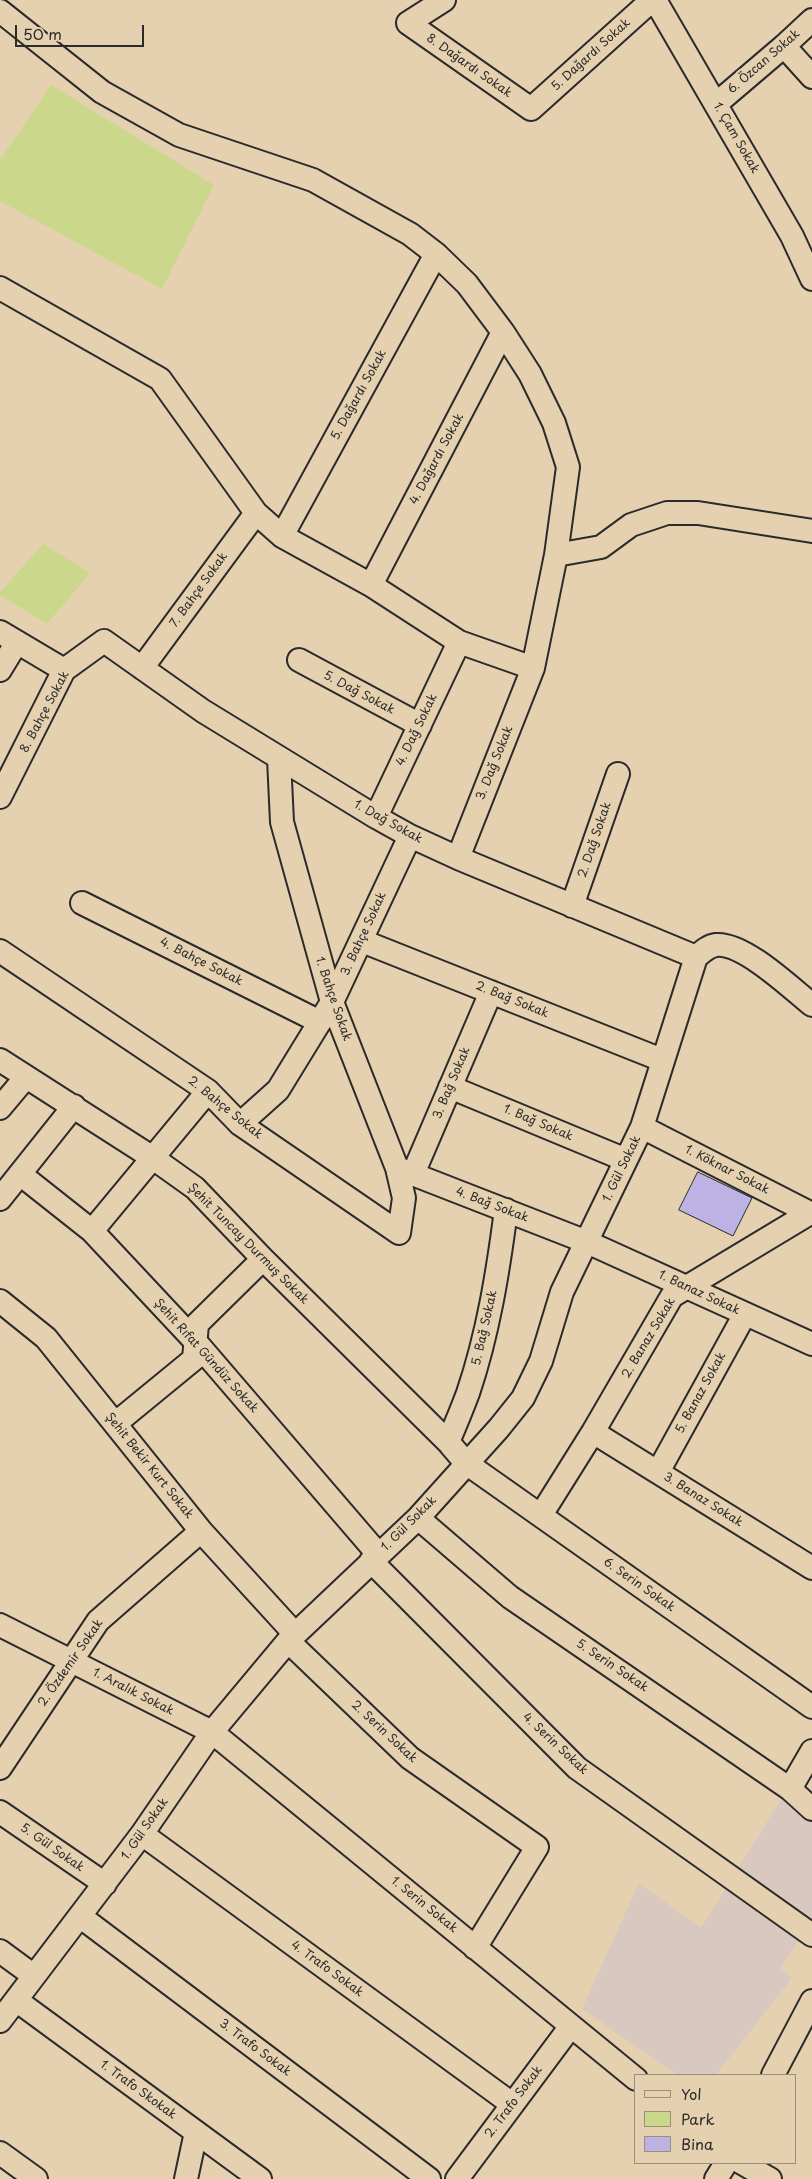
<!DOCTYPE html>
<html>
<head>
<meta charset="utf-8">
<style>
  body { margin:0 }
  #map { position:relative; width:812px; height:2179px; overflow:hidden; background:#e5d1af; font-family:"Playpen Sans",sans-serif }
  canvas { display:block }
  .legend { position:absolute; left:634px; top:2074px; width:162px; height:90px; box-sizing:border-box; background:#e5d1af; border:1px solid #9b8f7a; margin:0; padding:6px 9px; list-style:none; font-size:15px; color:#2b2b2b }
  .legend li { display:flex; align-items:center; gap:10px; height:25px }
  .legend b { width:25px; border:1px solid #9b8f7a }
  .scale { position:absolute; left:15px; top:25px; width:129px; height:22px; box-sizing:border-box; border:2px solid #2b2b2b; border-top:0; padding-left:6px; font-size:15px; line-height:18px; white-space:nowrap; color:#2b2b2b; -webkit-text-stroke:4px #e5d1af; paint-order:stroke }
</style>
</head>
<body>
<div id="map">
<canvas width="812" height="2179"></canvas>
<ul class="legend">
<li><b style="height:6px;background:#e5d1af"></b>Yol</li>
<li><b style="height:14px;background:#cbd88c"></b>Park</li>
<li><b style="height:14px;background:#bcb2e3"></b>Bina</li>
</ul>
<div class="scale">50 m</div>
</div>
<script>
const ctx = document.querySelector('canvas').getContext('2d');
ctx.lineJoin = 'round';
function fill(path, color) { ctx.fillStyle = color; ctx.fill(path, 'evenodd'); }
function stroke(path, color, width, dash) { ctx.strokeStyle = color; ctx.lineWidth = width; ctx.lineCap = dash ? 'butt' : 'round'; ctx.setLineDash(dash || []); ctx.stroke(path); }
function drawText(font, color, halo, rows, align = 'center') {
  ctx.font = font + ' "Playpen Sans",sans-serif'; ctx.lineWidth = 4; ctx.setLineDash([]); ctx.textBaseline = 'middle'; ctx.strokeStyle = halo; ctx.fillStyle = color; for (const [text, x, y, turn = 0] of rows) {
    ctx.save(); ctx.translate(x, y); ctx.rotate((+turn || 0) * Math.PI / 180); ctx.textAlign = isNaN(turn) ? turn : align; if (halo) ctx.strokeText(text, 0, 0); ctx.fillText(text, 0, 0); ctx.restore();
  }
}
const built = new Path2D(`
  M 783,1796 L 812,1818 L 812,1922 L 780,1968 L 792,1978 L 716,2075 L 678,2075 L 582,2009 L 639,1883 L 701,1928 Z`);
const green = new Path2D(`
  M 51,85 L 214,185 L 162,289 L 0,201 L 0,160 Z
  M 43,544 L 90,573 L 47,624 L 0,595 L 0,592 Z`);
const building = new Path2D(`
  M 698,1172 L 752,1198 L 733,1236 L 679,1210 Z`);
const minor = new Path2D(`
  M 444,0 L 408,23 L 531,109 L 652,0
  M 655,0 L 792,236 L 812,279
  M 0,11 L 102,92 L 179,135 L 313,180 L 410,234 L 436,254 L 467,284 L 503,332 L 530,374 L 554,423 L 568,467 L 556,555 L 533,668 L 458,858
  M 784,46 L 812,77
  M 716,104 L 784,46 L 812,20
  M 0,288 L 160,379 L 256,513 L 282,536 L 371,585 L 459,642 L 533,668
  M 282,536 L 436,254
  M 556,555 L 601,547 L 631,525 L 667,513 L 698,513 L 812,531
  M 371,585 L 503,332
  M 0,632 L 64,670
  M 299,660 L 420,725
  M 142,668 L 256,513
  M 0,670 L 17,642
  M 0,797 L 64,670 L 104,641 L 203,711 L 376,817 L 410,836 L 458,858 L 696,957
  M 376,817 L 459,642
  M 82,903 L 320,1022
  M 572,906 L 618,774
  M 362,941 L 662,1060
  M 0,951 L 208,1091 L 240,1124 L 399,1233 L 404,1198 L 397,1168 L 332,1002 L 282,822 L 279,759
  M 696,957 C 702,952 708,946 716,945 C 743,942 791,988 812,1005
  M 0,1060 L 153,1158 L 195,1188 L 263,1259 L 448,1442 L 466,1463 L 812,1707
  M 450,1087 L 626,1160
  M 0,1108 L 26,1077
  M 240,1124 L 278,1090 L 332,1002 L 410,836
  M 642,1127 L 812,1214
  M 397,1168 L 587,1242 L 812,1344
  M 20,1174 L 92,1231 L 195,1341 L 378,1554
  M 413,1174 L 491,992
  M 0,1199 L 74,1106
  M 92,1231 L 208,1091
  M 0,1301 L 46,1338 L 201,1531 L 295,1634
  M 116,1423 L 194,1359 L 197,1324 L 263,1259
  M 593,1432 L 812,1568
  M 448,1442 C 455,1426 462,1409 468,1393 C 488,1334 498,1272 506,1210
  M 658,1472 L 745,1314
  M 541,1515 L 593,1432 L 672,1296 L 810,1213
  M 418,1518 L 510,1597 L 790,1789 L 812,1809
  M 371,1561 L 577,1768 L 812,1935
  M 0,1625 L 212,1732 L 636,2079
  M 288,1641 L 410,1758 L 537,1847 L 475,1948
  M 0,1768 L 98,1621 L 201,1531
  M 790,1789 L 812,1751
  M 0,1812 L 105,1884
  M 142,1834 L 512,2104
  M 81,1917 L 429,2179
  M 0,1951 L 34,1976
  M 16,2000 L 260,2179
  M 0,2021 L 142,1834 L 212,1732 L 288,1641 L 418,1518 L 499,1428 L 523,1398 L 541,1361 L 562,1292 L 642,1127 L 696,957
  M 773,2075 L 812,2001
  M 0,2153 L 36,2179
  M 742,2163 L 770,2179
  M 186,2179 L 196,2132
  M 457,2179 L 571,2026
  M 716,2179 L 726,2163`);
const streetNames = [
  ["5. Dağardı Sokak",591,55,-42],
  ["6. Özcan Sokak",764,62,-41],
  ["8. Dağardı Sokak",469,66,35],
  ["1. Çam Sokak",736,138,60],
  ["5. Dağardı Sokak",359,395,-61],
  ["4. Dağardı Sokak",437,459,-62],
  ["7. Bahçe Sokak",199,590,-54],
  ["5. Dağ Sokak",359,693,28],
  ["8. Bahçe Sokak",45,712,-62],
  ["4. Dağ Sokak",417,730,-64],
  ["3. Dağ Sokak",495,763,-68],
  ["1. Dağ Sokak",388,822,29],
  ["2. Dağ Sokak",595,840,-71],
  ["3. Bahçe Sokak",364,934,-65],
  ["4. Bahçe Sokak",201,962,27],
  ["1. Bahçe Sokak",333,999,71],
  ["2. Bağ Sokak",512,1000,22],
  ["3. Bağ Sokak",452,1083,-67],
  ["2. Bahçe Sokak",225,1108,39],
  ["1. Bağ Sokak",538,1123,23],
  ["1. Gül Sokak",622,1169,-64],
  ["1. Köknar Sokak",727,1170,27],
  ["4. Bağ Sokak",492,1205,21],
  ["Şehit Tuncay Durmuş Sokak",248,1244,45],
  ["1. Banaz Sokak",699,1293,25],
  ["5. Bağ Sokak",485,1328,-77],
  ["2. Banaz Sokak",649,1338,-59],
  ["Şehit Rıfat Gündüz Sokak",206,1356,48],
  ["5. Banaz Sokak",701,1393,-61],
  ["Şehit Bekir Kurt Sokak",149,1466,51],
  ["3. Banaz Sokak",703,1500,32],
  ["1. Gül Sokak",409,1524,-45],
  ["6. Serin Sokak",639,1585,35],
  ["2. Özdemir Sokak",71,1663,-55],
  ["5. Serin Sokak",612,1666,34],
  ["1. Aralık Sokak",133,1692,27],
  ["2. Serin Sokak",384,1732,43],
  ["4. Serin Sokak",555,1744,43],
  ["1. Gül Sokak",145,1829,-55],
  ["5. Gül Sokak",52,1848,35],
  ["1. Serin Sokak",424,1905,39],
  ["4. Trafo Sokak",327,1969,36],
  ["3. Trafo Sokak",255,2048,37],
  ["1. Trafo Skokak",138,2090,36],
  ["2. Trafo Sokak",514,2102,-53]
];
fill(built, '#d9c8bf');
fill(green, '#cbd88c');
fill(building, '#bcb2e3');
stroke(building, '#2b2b2b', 1);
stroke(minor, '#2b2b2b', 26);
stroke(minor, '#e5d1af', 22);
drawText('12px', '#2b2b2b', '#e5d1af', streetNames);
</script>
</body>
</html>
